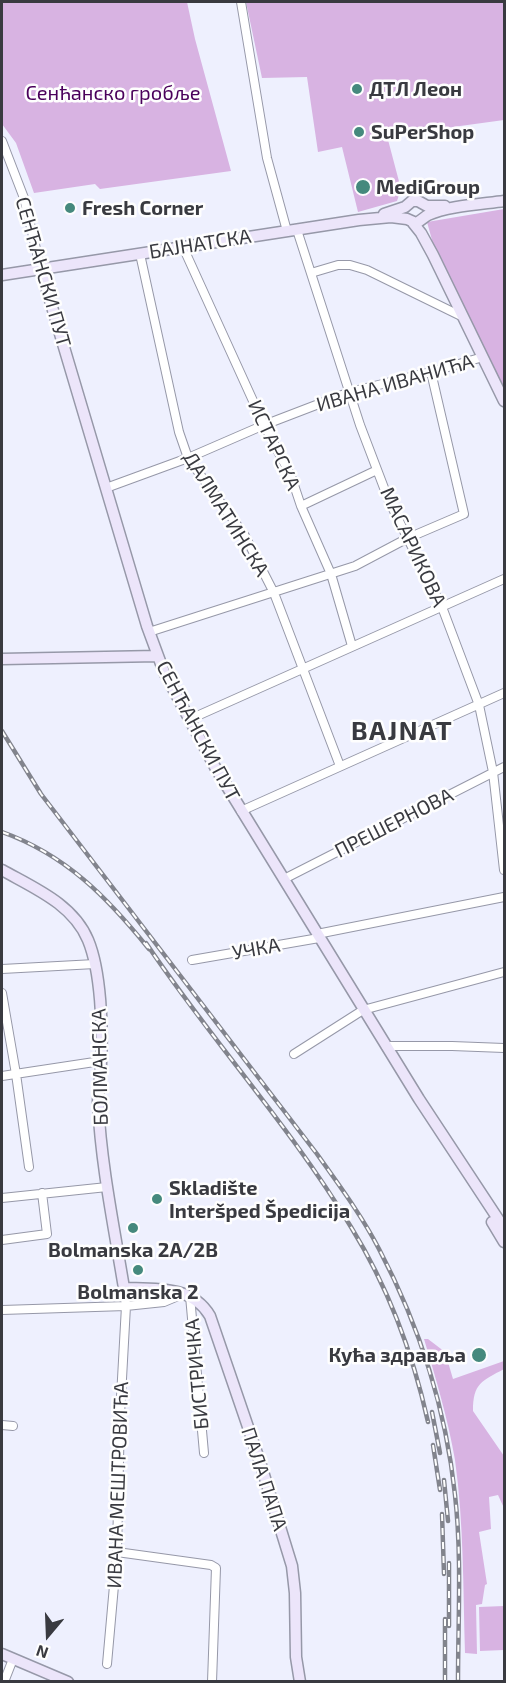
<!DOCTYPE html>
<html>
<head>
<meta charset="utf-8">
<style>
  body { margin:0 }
  #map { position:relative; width:506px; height:1683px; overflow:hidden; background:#eef0fe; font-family:"Exo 2",sans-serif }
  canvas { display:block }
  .frame { position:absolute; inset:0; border:3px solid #393a40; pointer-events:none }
  .north { position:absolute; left:18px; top:1605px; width:60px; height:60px; -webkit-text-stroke:4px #fefefe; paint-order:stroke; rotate:199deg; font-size:16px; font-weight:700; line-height:24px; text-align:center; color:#393a40 }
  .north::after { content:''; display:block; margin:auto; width:21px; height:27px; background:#393a40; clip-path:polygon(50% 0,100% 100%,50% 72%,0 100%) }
</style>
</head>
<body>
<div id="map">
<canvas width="506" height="1683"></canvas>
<div class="frame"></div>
<div class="north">N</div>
</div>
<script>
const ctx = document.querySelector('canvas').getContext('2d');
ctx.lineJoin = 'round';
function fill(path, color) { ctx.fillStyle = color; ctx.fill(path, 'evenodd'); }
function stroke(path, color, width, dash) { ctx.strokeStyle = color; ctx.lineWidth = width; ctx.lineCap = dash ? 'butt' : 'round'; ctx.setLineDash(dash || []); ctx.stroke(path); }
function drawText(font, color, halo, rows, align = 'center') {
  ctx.font = font + ' "Exo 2",sans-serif'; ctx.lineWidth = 5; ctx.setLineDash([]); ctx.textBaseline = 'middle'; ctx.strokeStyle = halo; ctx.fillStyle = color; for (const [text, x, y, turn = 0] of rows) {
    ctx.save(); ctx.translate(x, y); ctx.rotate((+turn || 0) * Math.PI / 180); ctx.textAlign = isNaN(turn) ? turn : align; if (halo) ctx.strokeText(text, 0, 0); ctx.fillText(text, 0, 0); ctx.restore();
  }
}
const green = new Path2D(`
  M 2,2 L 187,2 L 195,39 L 231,171 L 100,189 L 95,184 L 34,193 L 16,143 L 2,124 Z
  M 246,2 L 504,2 L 504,120 L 387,136 L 401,189 L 397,201 L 358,212 L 342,147 L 318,152 L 307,77 L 262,78 Z
  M 504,209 L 504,391 L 437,258 L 427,222 Z
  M 424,1339 L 428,1339 L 445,1352 L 453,1379 L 504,1361 L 504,1369 C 482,1381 473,1383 473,1411 L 504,1456 L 504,1508 L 498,1495 L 489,1497 L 491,1529 L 479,1532 L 487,1584 L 485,1585 L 482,1604 L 476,1605 L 477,1654 L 465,1653 C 463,1589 464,1524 455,1460 C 448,1419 436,1379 424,1339 Z
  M 504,1606 L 504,1650 L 480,1651 L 479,1607 Z`);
const street = new Path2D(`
  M 241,2 L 267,158 L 287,231
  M 2,141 L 24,198 L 41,270
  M 297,230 L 360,425 L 389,501 L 442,607 L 479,705 L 493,772 L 504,870
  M 183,247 L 264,425 L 291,476 L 301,506 L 331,574 L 352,646
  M 140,254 L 179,432 L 188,458 L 245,536 L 274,593 L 340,766
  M 311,273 L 338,265 L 350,265 L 367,270 L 463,317
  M 106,488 L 188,458 L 264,425 L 350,392 L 431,372 L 483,357
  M 301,506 L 377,470
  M 149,632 L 355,566 L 408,538 L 464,514 L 431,372
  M 188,720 L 504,579
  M 241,811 L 504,693
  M 284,879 L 504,767
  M 317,934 L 504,897
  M 192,960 L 319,938
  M 2,969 L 95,964
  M 2,993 L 16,1074 L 29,1167
  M 386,1046 L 452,1046 L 504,1048
  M 294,1054 L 363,1010 L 504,972
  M 2,1076 L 101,1061
  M 2,1198 L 107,1187
  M 2,1240 L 47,1234 L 42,1193
  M 190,1296 L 204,1453
  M 2,1310 L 126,1306 L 164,1302 L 183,1294
  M 2,1425 L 13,1426
  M 117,1552 L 211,1565 L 216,1568 L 212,1682
  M 107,1664 L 117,1552 L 120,1415 L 126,1306 L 124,1288
  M 4,1682 L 13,1659`);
const secondary = new Path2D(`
  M 384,214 L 405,207 L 412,201 L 418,201 L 427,206 L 445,206
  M 413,223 L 421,233 L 433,255 L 504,401
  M 41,270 L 147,626 L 164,672 L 215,767 L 419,1099 L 504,1228
  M 2,275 L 359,220 L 391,217 L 407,219 L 416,223 C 421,221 424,217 428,215 C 447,206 483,204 504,201
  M 2,659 L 157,656
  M 2,870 C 34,888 73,904 88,940 C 101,971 103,1029 101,1062 C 101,1076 98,1090 98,1103 C 101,1165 114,1227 124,1288 C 155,1289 192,1285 210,1316 L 260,1462 L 292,1566 L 295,1593 L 296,1657 L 300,1682
  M 492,1222 L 504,1242
  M 2,1654 L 68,1682`);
const rail = new Path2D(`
  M 2,731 L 41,794 L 317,1154 C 339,1185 362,1216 379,1249 C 419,1325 446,1410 455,1495 C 462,1557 458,1620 458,1682
  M 2,832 C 66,855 107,897 149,949
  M 146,943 C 211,1040 291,1127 351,1227 C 388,1287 413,1354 428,1422
  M 432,1412 L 440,1453
  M 433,1445 L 440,1490
  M 444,1480 L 448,1521
  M 442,1514 L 444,1574
  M 449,1563 L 449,1626
  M 445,1619 L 445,1682`);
const markers = [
  [357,89,6,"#45897d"],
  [359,132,6,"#45897d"],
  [363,187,8,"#45897d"],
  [70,208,6,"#45897d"],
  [157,1199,6,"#45897d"],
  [133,1228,6,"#45897d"],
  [138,1270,6,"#45897d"],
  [479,1355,8,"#45897d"]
];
const poiNames = [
  ["ДТЛ Леон",369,89],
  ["SuPerShop",371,132],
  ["MediGroup",376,187],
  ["Fresh Corner",82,208],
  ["Skladište",169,1188],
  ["Interšped Špedicija",169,1211],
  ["Bolmanska 2A/2B",133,1250,"center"],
  ["Bolmanska 2",138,1292,"center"],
  ["Кућа здравља",466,1355,"right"]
];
const parkNames = [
  ["Сенћанско гробље",113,93]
];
const streetNames = [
  ["БАЈНАТСКА",200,244,-9],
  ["СЕНЋАНСКИ ПУТ",43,272,74],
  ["ИВАНА ИВАНИЋА",395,383,-16],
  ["ИСТАРСКА",274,445,65],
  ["ДАЛМАТИНСКА",226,514,58],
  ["МАСАРИКОВА",413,547,65],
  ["СЕНЋАНСКИ ПУТ",198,731,62],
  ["ПРЕШЕРНОВА",394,823,-27],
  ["УЧКА",256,949,-10],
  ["БОЛМАНСКА",100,1067,-91],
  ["БИСТРИЧКА",197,1374,-95],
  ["ПАЛА ПАПА",264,1479,72],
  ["ИВАНА МЕШТРОВИЋА",118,1485,-88]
];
const districtNames = [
  ["BAJNAT",402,731]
];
fill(green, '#d8b3e2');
stroke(street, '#9698a8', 10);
stroke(secondary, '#9698a8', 13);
stroke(street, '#fff', 8);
stroke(secondary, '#ece5fa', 10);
stroke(rail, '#82848d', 4.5);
stroke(rail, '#fefefe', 2, [7]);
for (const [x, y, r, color] of markers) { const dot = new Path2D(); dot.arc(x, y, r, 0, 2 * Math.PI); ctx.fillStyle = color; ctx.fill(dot); stroke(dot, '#fefefe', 2); }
drawText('bold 20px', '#393a40', '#fefefe', poiNames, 'left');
drawText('20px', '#4a005b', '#fefefe', parkNames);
drawText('20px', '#393a40', '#fefefe', streetNames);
ctx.letterSpacing = '1.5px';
drawText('bold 26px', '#393a40', '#fefefe', districtNames);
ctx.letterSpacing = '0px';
</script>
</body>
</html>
